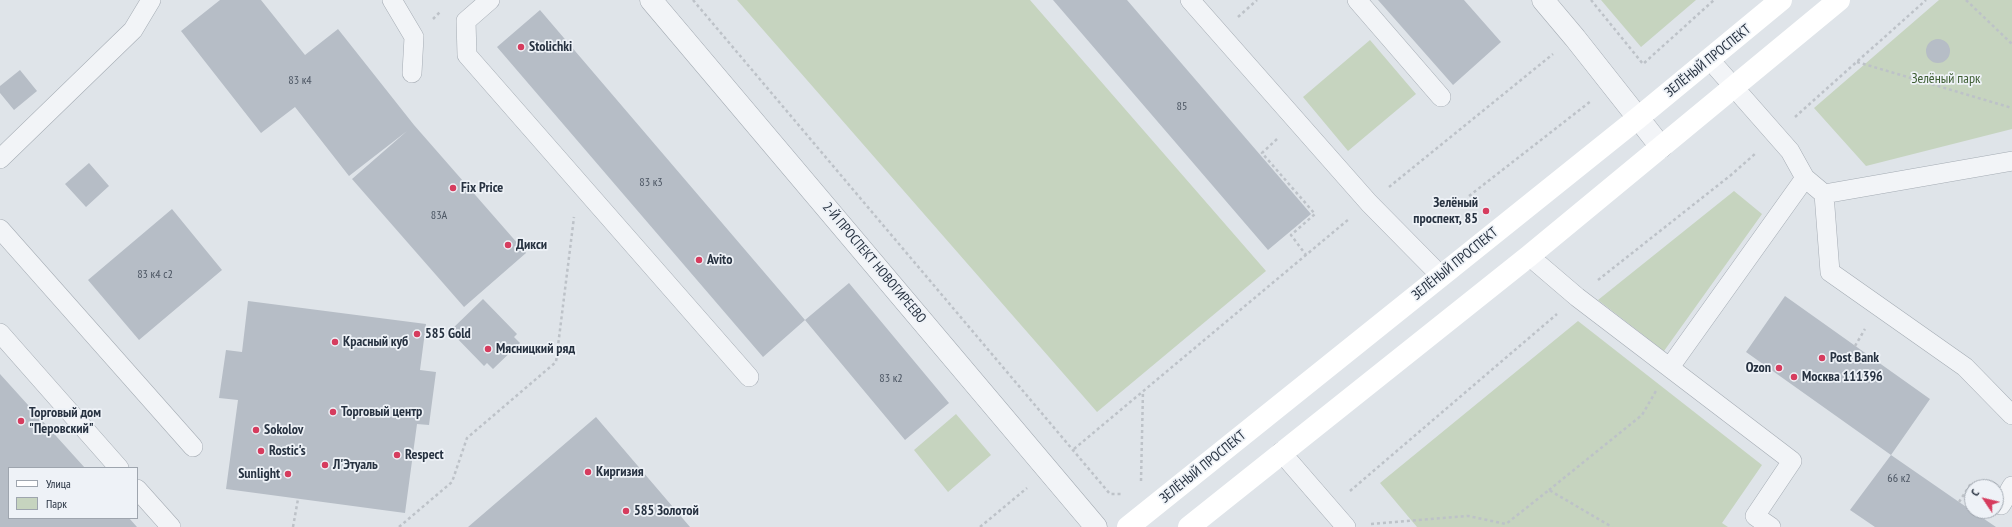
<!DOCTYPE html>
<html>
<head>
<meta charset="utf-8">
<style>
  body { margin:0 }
  #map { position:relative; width:2012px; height:527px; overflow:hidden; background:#dfe4e9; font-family:"PT Sans Narrow",sans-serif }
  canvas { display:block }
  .legend { position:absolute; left:8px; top:467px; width:130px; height:52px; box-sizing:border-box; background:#eef2f7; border:1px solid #9ea5ae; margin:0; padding:5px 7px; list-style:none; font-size:12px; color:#273241 }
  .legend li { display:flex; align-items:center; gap:8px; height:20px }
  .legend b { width:20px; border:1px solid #9ea5ae }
  .north { position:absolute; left:1964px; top:479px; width:40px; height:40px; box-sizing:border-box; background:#eef2f7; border:1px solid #9ea5ae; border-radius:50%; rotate:305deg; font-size:11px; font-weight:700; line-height:16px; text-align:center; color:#273241 }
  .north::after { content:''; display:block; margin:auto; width:14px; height:18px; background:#d63c5e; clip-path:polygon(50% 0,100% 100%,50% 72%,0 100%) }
</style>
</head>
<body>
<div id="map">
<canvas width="2012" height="527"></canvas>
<ul class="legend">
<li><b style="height:5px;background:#fff"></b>Улица</li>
<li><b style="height:11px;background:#c6d4bf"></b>Парк</li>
</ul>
<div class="north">С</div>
</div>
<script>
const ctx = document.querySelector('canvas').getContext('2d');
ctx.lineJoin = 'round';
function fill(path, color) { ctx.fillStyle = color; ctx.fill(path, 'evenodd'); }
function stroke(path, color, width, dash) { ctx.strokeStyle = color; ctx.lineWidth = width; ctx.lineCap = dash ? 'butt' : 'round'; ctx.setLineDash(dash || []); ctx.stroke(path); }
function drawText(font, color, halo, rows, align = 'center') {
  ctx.font = font + ' "PT Sans Narrow",sans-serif'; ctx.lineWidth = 3.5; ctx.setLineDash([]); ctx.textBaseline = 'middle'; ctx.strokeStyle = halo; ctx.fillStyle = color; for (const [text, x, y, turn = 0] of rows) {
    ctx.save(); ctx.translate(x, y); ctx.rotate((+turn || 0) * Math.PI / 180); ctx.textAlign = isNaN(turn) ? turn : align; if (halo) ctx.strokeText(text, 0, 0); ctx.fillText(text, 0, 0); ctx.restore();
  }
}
const green = new Path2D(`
  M 737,0 L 1030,0 L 1266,271 L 1097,412 Z
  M 1601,0 L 1696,0 L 1641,47 Z
  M 1939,0 L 2012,0 L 2012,129 L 1866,166 L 1814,108 Z
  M 1370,40 L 1416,94 L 1348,151 L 1303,97 Z
  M 1734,191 L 1762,214 L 1664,351 L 1598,300 Z
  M 1578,321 L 1762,465 L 1722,523 L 1728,527 L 1417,527 L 1380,483 Z
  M 956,414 L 991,455 L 948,492 L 914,450 Z`);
const building = new Path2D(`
  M 220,0 L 261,0 L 305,55 L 338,29 L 414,125 L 526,253 L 464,307 L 352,179 L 407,131 L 349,176 L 295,107 L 261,133 L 181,31 Z
  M 1053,0 L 1127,0 L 1311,214 L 1268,250 Z
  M 1378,0 L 1464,0 L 1501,42 L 1453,85 Z
  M 540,10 L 805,320 L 763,357 L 497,47 Z
  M1926 51a12 12 0 1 1 24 0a12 12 0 1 1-24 0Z
  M 20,70 L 37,91 L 14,110 L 0,93 L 0,86 Z
  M 89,163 L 109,186 L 86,207 L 65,184 Z
  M 172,209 L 222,270 L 139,340 L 88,280 Z
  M 849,283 L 949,403 L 905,440 L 805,320 Z
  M 1785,296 L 1930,399 L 1891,455 L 1746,352 Z
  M 483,299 L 517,334 L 514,337 L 520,343 L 493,369 L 487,363 L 484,366 L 450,331 Z
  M 248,301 L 426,324 L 420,370 L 436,372 L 429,425 L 417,424 L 405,513 L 226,489 L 238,400 L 219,398 L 226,350 L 242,352 Z
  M 0,374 L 85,468 L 9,468 L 9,518 L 129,518 L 137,527 L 0,527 Z
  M 596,417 L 690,527 L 468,527 Z
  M 1891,455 L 1959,502 L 1996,527 L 1875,527 L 1850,510 Z`);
const path = new Path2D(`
  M 693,0 L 1110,494 L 1123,494
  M 1591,0 L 1643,64 L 1714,0
  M 1966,0 L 2012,44
  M 1238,17 L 1257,0
  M 433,19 L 441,11
  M 1857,62 L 2012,108
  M 1795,117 L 1926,0
  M 1277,139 L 1262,153 L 1315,214 L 1291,235 L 1306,255
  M 1389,187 L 1553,54
  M 1469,196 L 1591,101
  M 1598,280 L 1731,175 L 1756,153
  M 1855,346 L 1865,329
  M 1074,449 L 1349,219
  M 1141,481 L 1143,391
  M 1549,490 L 1642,415 L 1656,391
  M 1350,491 L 1557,314
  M 1959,502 L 1970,485 L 1973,487
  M 1371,524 L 1468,516 L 1506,524 L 1549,490 L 1612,527
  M 293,527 L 298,499
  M 399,527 L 452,482 L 467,438 L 556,362 L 574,217
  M 980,527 L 1027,488`);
const service = new Path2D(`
  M 392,0 L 414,37 L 412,73
  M 490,0 L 466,21 L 467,55 L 749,377
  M 1190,0 L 1369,203 L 1440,275
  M 1357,0 L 1441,97
  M 1710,60 L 1790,151 L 1805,178 L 1824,194 L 2012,161
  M 0,159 L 133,30 L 151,0
  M 1824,194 L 1830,272 L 1965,367 L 2012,415
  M 0,229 L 193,447
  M 1529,256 L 1577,297 L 1792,461 L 1755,516 L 1771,527
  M 0,333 L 119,468
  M 1670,367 L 1805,178
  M 1281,452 L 1346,527
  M 137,489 L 171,527
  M 2001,505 L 2012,486`);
const minor = new Path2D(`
  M 651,0 L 1096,527
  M 1543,0 L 1575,38 L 1661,147`);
const secondary = new Path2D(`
  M 1128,527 L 1638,118 L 1781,0
  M 1189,527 L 1529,256 L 1839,0`);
const markers = [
  [521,47,4,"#d63c5e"],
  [453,188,4,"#d63c5e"],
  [1486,211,4,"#d63c5e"],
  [508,245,4,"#d63c5e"],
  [699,260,4,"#d63c5e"],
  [417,334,4,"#d63c5e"],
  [335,342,4,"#d63c5e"],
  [488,349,4,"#d63c5e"],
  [1822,358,4,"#d63c5e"],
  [1779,368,4,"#d63c5e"],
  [1794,377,4,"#d63c5e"],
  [333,412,4,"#d63c5e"],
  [21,421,4,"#d63c5e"],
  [256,430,4,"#d63c5e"],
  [261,451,4,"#d63c5e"],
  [397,455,4,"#d63c5e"],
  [325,465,4,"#d63c5e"],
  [588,472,4,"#d63c5e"],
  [288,474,4,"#d63c5e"],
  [626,511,4,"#d63c5e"]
];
const numberNames = [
  ["83 к4",300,81],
  ["85",1182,107],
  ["83 к3",651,183],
  ["83A",439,216],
  ["83 к4 с2",155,275],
  ["83 к2",891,379],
  ["66 к2",1899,479]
];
const poiNames = [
  ["Stolichki",529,47],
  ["Fix Price",461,188],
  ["Зелёный",1478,203,"right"],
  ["проспект, 85",1478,219,"right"],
  ["Дикси",516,245],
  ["Avito",707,260],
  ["585 Gold",425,334],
  ["Красный куб",343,342],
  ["Мясницкий ряд",496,349],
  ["Post Bank",1830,358],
  ["Ozon",1771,368,"right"],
  ["Москва 111396",1802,377],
  ["Торговый центр",341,412],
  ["Торговый дом",29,413],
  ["\"Перовский\"",29,429],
  ["Sokolov",264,430],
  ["Rostic's",269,451],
  ["Respect",405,455],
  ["Л'Этуаль",333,465],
  ["Киргизия",596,472],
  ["Sunlight",280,474,"right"],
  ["585 Золотой",634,511]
];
const streetNames = [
  ["ЗЕЛЁНЫЙ ПРОСПЕКТ",1708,61,-39],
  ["2-Й ПРОСПЕКТ НОВОГИРЕЕВО",874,263,50],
  ["ЗЕЛЁНЫЙ ПРОСПЕКТ",1455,264,-39],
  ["ЗЕЛЁНЫЙ ПРОСПЕКТ",1203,467,-39]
];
const parkNames = [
  ["Зелёный парк",1946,79]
];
fill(green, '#c6d4bf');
fill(building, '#b6bdc6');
stroke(service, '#a4abb3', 20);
stroke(minor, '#a4abb3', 23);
stroke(path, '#bdc2c8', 2.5, [3, 3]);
stroke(service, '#f2f4f7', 19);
stroke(minor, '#f2f4f7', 22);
stroke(secondary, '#fff', 22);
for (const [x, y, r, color] of markers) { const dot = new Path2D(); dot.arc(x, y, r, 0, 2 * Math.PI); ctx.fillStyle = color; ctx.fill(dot); stroke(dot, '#eef2f7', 1.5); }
drawText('12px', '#4b5562', null, numberNames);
drawText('bold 14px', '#273241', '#eef2f7', poiNames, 'left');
drawText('14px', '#273241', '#eef2f7', streetNames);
drawText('14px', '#3e5e33', '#eef2f7', parkNames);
</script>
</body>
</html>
